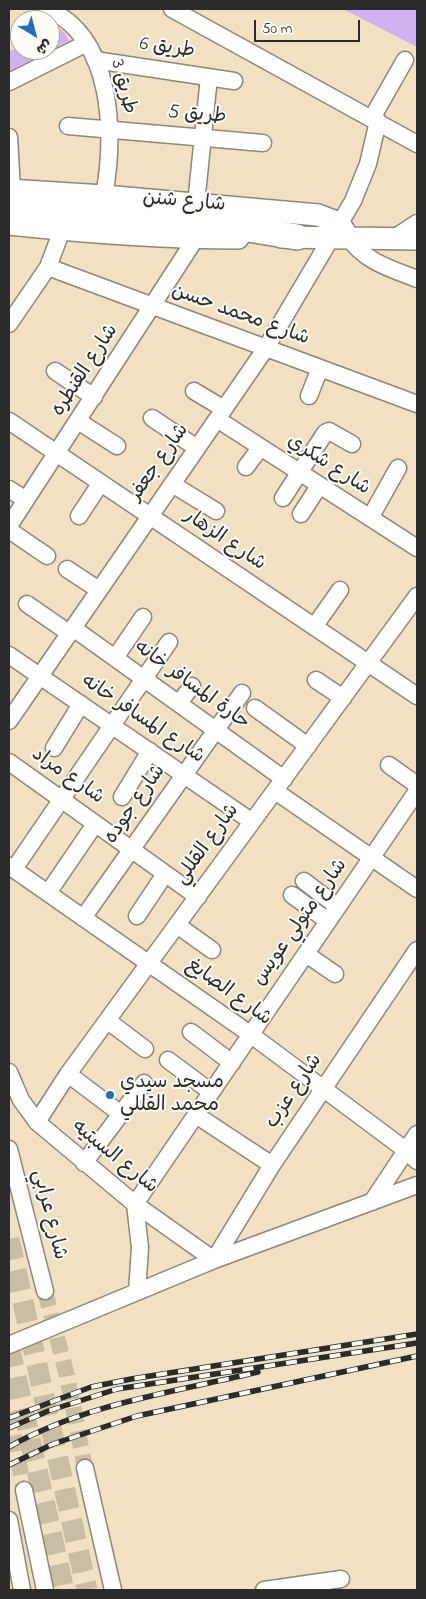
<!DOCTYPE html>
<html>
<head>
<meta charset="utf-8">
<style>
  body { margin:0 }
  #map { position:relative; width:426px; height:1599px; overflow:hidden; background:#f1e1c2; font-family:"Indie Flower","Playpen Sans Arabic",sans-serif }
  canvas { display:block }
  .frame { position:absolute; inset:0; border:10px solid #2b2b2b; pointer-events:none }
  .north { position:absolute; left:10px; top:10px; width:50px; height:50px; box-sizing:border-box; background:#fdfcf7; border:1px solid #a9a8a5; border-radius:50%; rotate:143deg; font-size:14px; font-weight:700; line-height:20px; text-align:center; color:#2b2b2b }
  .north::after { content:''; display:block; margin:auto; width:18px; height:22px; background:#1f6fb2; clip-path:polygon(50% 0,100% 100%,50% 72%,0 100%) }
  .scale { position:absolute; left:254px; top:20px; width:106px; height:22px; box-sizing:border-box; border:2px solid #2b2b2b; border-top:0; padding-left:6px; font-size:15px; line-height:18px; white-space:nowrap; color:#2b2b2b; -webkit-text-stroke:4px #fdfcf7; paint-order:stroke }
</style>
</head>
<body>
<div id="map">
<canvas width="426" height="1599"></canvas>
<div class="frame"></div>
<div class="north">ش</div>
<div class="scale">50 m</div>
</div>
<script>
const ctx = document.querySelector('canvas').getContext('2d');
ctx.lineJoin = 'round';
function fill(path, color) { ctx.fillStyle = color; ctx.fill(path, 'evenodd'); }
function stroke(path, color, width, dash) { ctx.strokeStyle = color; ctx.lineWidth = width; ctx.lineCap = dash ? 'butt' : 'round'; ctx.setLineDash(dash || []); ctx.stroke(path); }
function drawText(font, color, halo, rows, align = 'center') {
  ctx.font = font + ' "Indie Flower","Playpen Sans Arabic",sans-serif'; ctx.lineWidth = 4; ctx.setLineDash([]); ctx.textBaseline = 'middle'; ctx.strokeStyle = halo; ctx.fillStyle = color; for (const [text, x, y, turn = 0] of rows) {
    ctx.save(); ctx.translate(x, y); ctx.rotate((+turn || 0) * Math.PI / 180); ctx.textAlign = isNaN(turn) ? turn : align; if (halo) ctx.strokeText(text, 0, 0); ctx.fillText(text, 0, 0); ctx.restore();
  }
}
const building = new Path2D(`
  M 343,9 L 417,9 L 417,47 Z
  M 57,27 L 65,33 L 69,41 L 9,71 L 9,52 L 20,46 L 20,50 L 50,50 L 50,31 Z`);
const minorTunnel = new Path2D(`
  M 45,1291 L 67,1376 L 85,1468
  M 9,1412 L 24,1490`);
const majorTunnel = new Path2D(`
  M 9,1239 L 87,1590
  M 9,1346 L 64,1590`);
const minor = new Path2D(`
  M 47,9 C 114,37 115,135 104,196
  M 172,9 L 417,144
  M 95,60 L 234,81
  M 9,82 L 87,43
  M 372,118 L 405,60
  M 68,126 L 263,143
  M 9,137 L 12,191
  M 196,204 L 209,77
  M 349,238 C 365,262 392,269 417,279
  M 393,239 L 417,223
  M 48,267 L 417,404
  M 9,324 L 48,267 L 62,230
  M 55,371 L 94,397
  M 194,391 L 224,409
  M 309,396 L 320,368
  M 152,418 L 197,448
  M 217,419 L 417,548
  M 9,421 L 417,696
  M 78,421 L 117,446
  M 246,467 L 260,448
  M 172,484 L 216,511
  M 9,489 L 26,500
  M 283,498 L 325,433 L 329,431 L 352,444
  M 301,514 L 319,486
  M 79,516 L 100,484
  M 370,518 L 398,468
  M 9,526 L 196,238
  M 9,530 L 47,556
  M 67,569 L 99,590
  M 27,604 L 69,633
  M 314,627 L 340,590
  M 73,628 L 284,779
  M 9,655 L 251,821
  M 115,658 L 143,617
  M 316,680 L 343,698
  M 179,703 L 192,686
  M 255,708 L 308,746
  M 9,721 L 266,348 L 353,201 L 368,164 L 378,121
  M 54,748 L 81,704
  M 9,762 L 198,897
  M 389,765 L 417,785
  M 275,791 L 417,889
  M 122,797 L 150,751
  M 9,866 L 250,1034 L 407,1151 L 417,1161
  M 14,869 L 169,642
  M 304,881 L 338,907
  M 48,893 L 95,824
  M 292,895 L 328,921
  M 137,916 L 165,874
  M 83,918 L 242,693
  M 177,925 L 212,950
  M 306,954 L 335,974
  M 108,1021 L 145,1049
  M 191,1032 L 232,1063
  M 168,1060 L 211,1092
  M 9,1072 L 21,1100 L 37,1122 L 135,1204 L 214,1260 L 272,1165 L 417,950
  M 68,1074 L 121,1114
  M 196,1115 L 272,1165
  M 37,1122 L 68,1074 L 417,596
  M 9,1149 L 45,1291
  M 84,1163 L 144,1083
  M 372,1202 L 417,1134
  M 137,1292 L 140,1248 L 135,1204 L 417,791
  M 9,1345 L 214,1260 L 417,1185
  M 85,1468 L 113,1590
  M 24,1490 L 45,1590
  M 9,1520 L 22,1590
  M 264,1590 L 341,1579`);
const major = new Path2D(`
  M 9,190 L 104,196 L 318,215 L 339,223 L 349,238
  M 9,224 C 85,232 162,238 238,238
  M 281,237 L 417,239`);
const highway = new Path2D(`
  M 9,207 L 242,228 L 297,237`);
const rail = new Path2D(`
  M 9,1418 L 91,1387 L 131,1379 L 417,1334
  M 9,1428 L 48,1411 L 117,1389 L 417,1343
  M 9,1447 C 85,1404 174,1392 258,1372
  M 9,1465 L 53,1444 L 137,1416 L 417,1356`);
const markers = [
  [110,1095,5,"#1f6fb2"]
];
const streetNames = [
  ["طريق 6",167,49,8],
  ["طريق 3",122,87,76],
  ["طريق 5",197,116,5],
  ["شارع شنن",184,203,5],
  ["شارع محمد حسن",240,316,20],
  ["شارع القنطره",86,371,-57],
  ["شارع جعفر",160,463,-55],
  ["شارع شكري",328,466,33],
  ["شارع الزهار",224,541,34],
  ["حارة المسافر خانه",191,686,36],
  ["شارع المسافر خانه",142,720,34],
  ["شارع مراد",67,777,35],
  ["شارع جوده",136,805,-55],
  ["شارع القللي",208,845,-54],
  ["شارع متولي عويس",301,923,-55],
  ["شارع الصايغ",228,993,36],
  ["شارع عزب",295,1092,-56],
  ["شارع السبتيه",114,1158,39],
  ["شارع عرابي",48,1215,76]
];
const poiNames = [
  ["مسجد سيدي",120,1084],
  ["محمد القللي",120,1107]
];
fill(building, '#d1b1f2');
stroke(minorTunnel, '#c9bda4', 16, [16, 8]);
stroke(majorTunnel, '#c9bda4', 21, [21, 11]);
stroke(minor, '#8e8676', 19);
stroke(major, '#8e8676', 24);
stroke(highway, '#8e8676', 28);
stroke(minor, '#fff', 16);
stroke(major, '#fff', 21);
stroke(highway, '#fff', 25);
stroke(rail, '#2b2b2b', 5.5);
stroke(rail, '#fdfcf7', 4, [11]);
for (const [x, y, r, color] of markers) { const dot = new Path2D(); dot.arc(x, y, r, 0, 2 * Math.PI); ctx.fillStyle = color; ctx.fill(dot); stroke(dot, '#fdfcf7', 2); }
drawText('20px', '#2b2b2b', '#fdfcf7', streetNames);
drawText('20px', '#2b2b2b', '#fdfcf7', poiNames, 'left');
</script>
</body>
</html>
